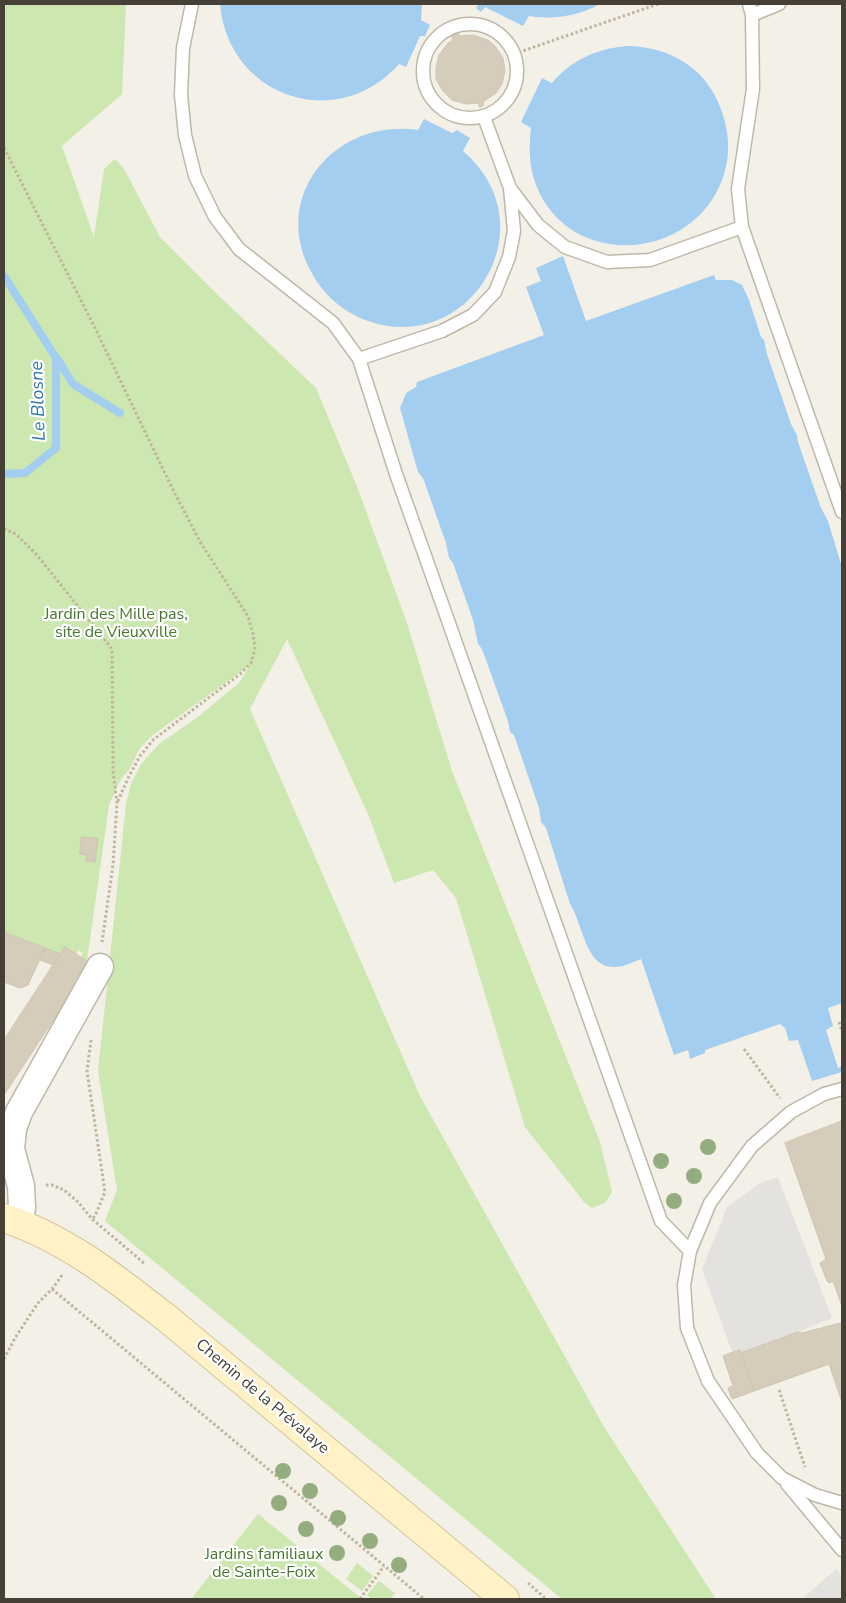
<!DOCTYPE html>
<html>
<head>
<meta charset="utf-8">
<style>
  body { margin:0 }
  #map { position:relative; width:846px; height:1603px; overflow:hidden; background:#f3f0e7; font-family:"Nunito Sans",sans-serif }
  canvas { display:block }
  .frame { position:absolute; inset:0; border:5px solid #464036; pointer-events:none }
</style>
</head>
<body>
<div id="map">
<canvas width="846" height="1603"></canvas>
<div class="frame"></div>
</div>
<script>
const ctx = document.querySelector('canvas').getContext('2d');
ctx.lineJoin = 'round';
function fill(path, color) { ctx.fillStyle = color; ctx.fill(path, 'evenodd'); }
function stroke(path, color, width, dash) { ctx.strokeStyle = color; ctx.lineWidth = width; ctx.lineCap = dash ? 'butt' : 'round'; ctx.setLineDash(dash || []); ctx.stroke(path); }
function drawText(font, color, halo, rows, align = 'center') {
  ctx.font = font + ' "Nunito Sans",sans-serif'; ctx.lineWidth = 4.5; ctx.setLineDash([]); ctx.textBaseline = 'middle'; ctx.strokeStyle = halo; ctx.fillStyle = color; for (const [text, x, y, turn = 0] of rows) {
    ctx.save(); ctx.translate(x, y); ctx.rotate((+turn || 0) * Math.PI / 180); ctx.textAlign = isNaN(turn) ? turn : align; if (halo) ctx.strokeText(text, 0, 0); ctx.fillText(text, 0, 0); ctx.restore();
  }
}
const green = new Path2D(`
  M 4,4 L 126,4 L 122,94 L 62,146 L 94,237 L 104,169 L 115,159 L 123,167 L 160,237 L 218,295 L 316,388 L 358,489 L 407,623 L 452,771 L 600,1142 L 612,1192 L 605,1203 L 592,1208 L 584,1202 L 525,1127 L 456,898 L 433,870 L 394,883 L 368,814 L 287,639 L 250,709 L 420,1096 L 604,1427 L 716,1599 L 562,1599 L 105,1221 L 117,1190 L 98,1071 L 126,804 L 131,784 L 141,764 L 159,744 L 199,716 L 239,683 L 250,665 L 153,735 L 140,748 L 129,770 L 121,779 L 109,805 L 87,961 L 80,957 L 83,953 L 79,950 L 76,954 L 61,954 L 4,932 Z
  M 258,1514 L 362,1599 L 191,1599 Z
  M 357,1563 L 373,1576 L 362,1591 L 346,1579 Z
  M 379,1581 L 395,1593 L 390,1599 L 372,1599 L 367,1595 Z`);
const parking = new Path2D(`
  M 778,1177 L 832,1318 L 798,1332 L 740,1353 L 739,1350 L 732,1352 L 702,1269 L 727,1207 L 760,1183 Z
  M 836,1569 L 842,1576 L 842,1599 L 802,1599 Z`);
const water = new Path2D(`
  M 220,4 L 422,4 L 421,20 L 430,25 L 425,36 L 420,36 L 406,67 L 399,64 C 337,134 228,97 220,4 Z
  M 479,4 L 600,4 C 578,16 554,20 529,16 L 523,26 L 485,7 L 481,12 L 476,8 Z
  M 626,46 C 662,46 697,62 714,94 C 727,118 732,145 725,171 C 699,265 561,273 533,176 C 529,160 529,144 531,128 L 521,122 L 542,78 L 552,83 C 571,60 597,49 626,46 Z
  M 424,119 L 452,133 L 457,130 L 470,138 L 463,151 C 554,229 463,367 356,316 C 338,307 322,292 313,275 C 268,198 334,118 418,130 Z
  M 563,256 L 586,321 L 714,275 L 716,280 L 732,280 L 742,285 L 749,300 L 761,337 L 764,340 L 767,354 L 791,424 L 797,435 L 798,442 L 821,508 L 828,521 L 842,567 L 842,1003 L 828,1008 L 833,1026 L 826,1030 L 838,1068 L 842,1066 L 842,1072 L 812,1081 L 798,1040 L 789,1041 L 785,1028 L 780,1024 L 705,1050 L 705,1053 L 690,1059 L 688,1050 L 674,1055 L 641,959 C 633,962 624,967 615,967 C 585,969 583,923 570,904 L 546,828 L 541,822 L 539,808 L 514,735 L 510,732 L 508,721 L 482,649 L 478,644 L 473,620 L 453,563 L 449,558 L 446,543 L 423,478 L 418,472 L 400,408 L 406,393 L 416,387 L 417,382 L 544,335 L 526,287 L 541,281 L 536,268 Z`);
const stream = new Path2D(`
  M 4,276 L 56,358 L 56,448 L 25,473 L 4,474
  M 57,358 L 73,384 L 120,413`);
const building = new Path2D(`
  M 457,32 L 460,36 L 473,35 L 488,40 L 495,46 L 503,58 L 505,70 L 502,84 L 496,93 L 483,102 L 484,105 L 480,107 L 478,103 L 466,104 L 452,100 L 442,90 L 436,79 L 436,68 L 439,55 L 447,44 L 453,40 L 451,35 Z
  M 82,837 L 98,838 L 95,862 L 86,861 L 87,855 L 80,854 Z
  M 4,932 L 45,948 L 28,985 L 20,988 L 4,982 Z
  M 65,947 L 87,961 L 74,982 L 77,984 L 4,1095 L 4,1040 Z
  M 45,948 L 61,954 L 53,965 L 40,960 Z
  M 842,1121 L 842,1306 L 833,1281 L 829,1283 L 827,1281 L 820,1263 L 826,1259 L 785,1143 Z
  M 842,1323 L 842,1402 L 829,1364 L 754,1391 L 740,1353 L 798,1332 L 801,1333 Z
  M 740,1350 L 754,1391 L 732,1399 L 728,1388 L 733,1386 L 723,1356 Z`);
const path = new Path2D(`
  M 514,54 L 658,4
  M 4,148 L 96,330 L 175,494 L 202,545 L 248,616 L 253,634 L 255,648 L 251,663 L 240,674 L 153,740 L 140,756 L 129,776 L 117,803
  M 4,529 L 16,534 L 37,555 L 112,649 L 113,771 L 117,803 L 113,865 L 102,942
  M 839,1022 L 842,1032
  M 91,1040 L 87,1071 L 105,1192 L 95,1216 L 92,1219
  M 744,1049 L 780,1098
  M 46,1185 L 52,1185 L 64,1190 L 78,1202 L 92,1219 L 145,1264
  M 52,1289 L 424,1599
  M 4,1359 L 15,1338 L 38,1303 L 52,1289 L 63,1274
  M 779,1390 L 805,1467
  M 528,1583 L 546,1599
  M 360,1599 L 384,1566`);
const lane = new Path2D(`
  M 192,4 L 183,48 L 181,95 L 185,135 L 195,176 L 215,217 L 239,249 L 333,323 L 359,359 L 396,474 L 661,1221 L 690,1251
  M 749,4 L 752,15 L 753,89 L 738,189 L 742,227 L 842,512
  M 752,15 L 779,4
  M423 71a47 47 0 1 1 94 0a47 47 0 1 1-94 0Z
  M 484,117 L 510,188
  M 359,359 L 442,331 L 473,315 L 495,292 L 509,257 L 514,231 L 510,188 L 538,225 L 565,247 L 607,262 L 650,260 L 742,227
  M 842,1089 L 824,1094 L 791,1112 L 752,1146 L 710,1203 L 690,1251 L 684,1285 L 687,1328 L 708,1381 L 757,1453 L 782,1478 L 815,1495 L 842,1503
  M 787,1484 L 842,1550`);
const street = new Path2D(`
  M 19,1223 L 22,1208 L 21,1186 L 11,1149 L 13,1129 L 19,1112 L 100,967`);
const secondary = new Path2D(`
  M 4,1218 C 66,1238 118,1280 169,1320 L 505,1599`);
const trees = [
  [708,1147],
  [661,1161],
  [694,1176],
  [674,1201],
  [283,1471],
  [310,1491],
  [279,1503],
  [338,1518],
  [306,1529],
  [370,1541],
  [337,1553],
  [399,1565]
];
const parkNames = [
  ["Jardin des Mille pas,",116,615],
  ["site de Vieuxville",116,633],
  ["Jardins familiaux",264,1555],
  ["de Sainte-Foix",264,1573]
];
const streetNames = [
  ["Chemin de la Prévalaye",262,1397,40]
];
const waterNames = [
  ["Le Blosne",39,401,-92]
];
fill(green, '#cde7b0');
fill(parking, '#e4e2df');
fill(water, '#a3cef0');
stroke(stream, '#a3cef0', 8);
fill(building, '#d5ccbc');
stroke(building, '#cfc4af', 1);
stroke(lane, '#bfb8a9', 15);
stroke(street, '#bfb8a9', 29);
stroke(secondary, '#d3c497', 30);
stroke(path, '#c0b49b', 3, [2.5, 2.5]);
stroke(lane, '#fff', 12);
stroke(street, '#fff', 26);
stroke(secondary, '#fef2c6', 28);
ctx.fillStyle = '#93ad7e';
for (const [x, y] of trees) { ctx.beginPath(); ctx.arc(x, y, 8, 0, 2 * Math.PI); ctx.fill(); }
drawText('16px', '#457729', '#fff', parkNames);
drawText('16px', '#464036', '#fff', streetNames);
drawText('italic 18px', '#3077b1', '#fff', waterNames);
</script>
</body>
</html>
